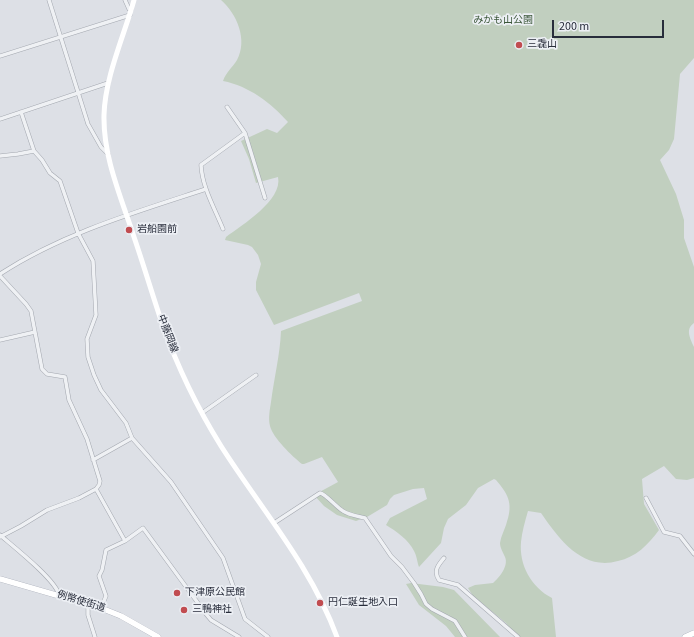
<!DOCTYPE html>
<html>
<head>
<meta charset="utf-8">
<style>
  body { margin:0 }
  #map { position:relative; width:694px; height:637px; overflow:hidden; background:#dde0e6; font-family:"Source Sans 3",sans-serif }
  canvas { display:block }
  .scale { position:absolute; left:552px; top:20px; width:112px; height:18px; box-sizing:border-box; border:2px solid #282d3b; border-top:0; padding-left:5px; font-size:12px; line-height:14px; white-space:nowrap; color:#282d3b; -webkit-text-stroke:3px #eceff4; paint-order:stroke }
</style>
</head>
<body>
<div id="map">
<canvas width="694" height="637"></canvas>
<div class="scale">200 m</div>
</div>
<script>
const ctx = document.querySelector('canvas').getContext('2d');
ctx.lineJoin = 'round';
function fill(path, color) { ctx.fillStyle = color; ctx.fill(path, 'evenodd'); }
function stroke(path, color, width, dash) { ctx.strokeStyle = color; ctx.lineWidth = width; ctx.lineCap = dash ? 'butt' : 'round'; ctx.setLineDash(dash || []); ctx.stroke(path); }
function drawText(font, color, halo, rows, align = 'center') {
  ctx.font = font + ' "Source Sans 3","Noto Sans JP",sans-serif'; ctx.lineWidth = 3.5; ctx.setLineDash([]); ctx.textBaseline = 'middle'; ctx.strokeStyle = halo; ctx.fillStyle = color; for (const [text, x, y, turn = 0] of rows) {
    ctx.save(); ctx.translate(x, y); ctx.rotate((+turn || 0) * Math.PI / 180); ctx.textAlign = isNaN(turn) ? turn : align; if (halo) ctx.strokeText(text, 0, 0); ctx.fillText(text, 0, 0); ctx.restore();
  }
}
const green = new Path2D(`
  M 221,0 L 694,0 L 694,58 L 680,74 L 674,139 L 669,150 L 660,160 L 676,194 L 684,220 L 684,238 L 694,267 L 694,323 C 685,329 690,338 694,347 L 694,478 L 687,480 L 676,479 L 664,466 L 642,479 L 644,504 L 659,530 C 648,545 636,557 618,561 C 582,571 559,539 541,513 L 528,511 C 525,521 522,532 521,542 C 519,565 531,587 552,598 L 556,637 L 516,637 L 506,623 L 473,596 L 468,588 L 475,585 L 493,583 C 499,578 509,566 505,557 C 503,552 500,548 500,543 C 501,536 504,531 506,525 C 513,505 510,496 496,480 L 494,479 L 478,488 L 466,505 L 448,519 L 444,528 L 441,543 L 419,567 C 417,562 417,556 414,551 C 409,540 396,531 386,525 L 390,518 L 427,499 L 424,488 L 413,489 L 394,495 L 390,499 L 387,505 L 367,517 L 356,521 L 337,515 L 324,506 L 314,495 L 338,482 L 322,457 L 304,464 L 302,464 C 292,456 273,438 270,426 C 268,418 270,409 271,402 C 274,378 280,355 281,331 L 362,301 L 359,293 L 274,325 L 256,290 L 256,282 L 261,264 L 258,255 L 252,247 L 248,245 L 225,240 L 226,237 C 242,225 283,200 278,177 L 256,183 L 249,159 L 241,141 L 267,129 L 277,133 L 288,122 C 271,103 249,86 223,81 C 226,72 233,67 237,60 C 248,40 237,14 221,0 Z
  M 411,583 L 443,587 L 454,590 L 500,637 L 455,637 L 446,626 L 419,605 L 406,584 Z`);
const street = new Path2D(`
  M 49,0 L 88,124 L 101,147 L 108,154
  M 125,0 L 129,9 L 131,10
  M 0,56 L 130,15
  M 227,107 L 245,133 L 265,198
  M 21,112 L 34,151 L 42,160 L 50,173 L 60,181 L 78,233 L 93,261 L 96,315 L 87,339 L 88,357 L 94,375 L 101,390 L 126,423 L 132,438 L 171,482 L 223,558 L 245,619 L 268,637
  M 0,119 L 108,83
  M 0,156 L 18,154 L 34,151
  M 223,229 C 215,209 202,187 201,165 L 245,133
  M 0,274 C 63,233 136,212 206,189
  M 0,276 L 26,304 L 31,311 L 42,369 L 47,374 L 65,377 L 69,400 L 87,439 L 100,481 L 99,485 L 96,489 L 79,498 L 47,510 L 21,526 L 0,537
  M 0,340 L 35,332
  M 202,413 L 256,375
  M 93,460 L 132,438
  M 96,489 L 125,541
  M 646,498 L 664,532 L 680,536 L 694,554
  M 274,523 L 320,493 C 326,494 336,507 343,511 C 349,515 357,516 365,518 L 391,556 L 402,567 L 414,583 L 421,594 L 426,604 L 432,609 L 455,621 L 465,637
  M 0,535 C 14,547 56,580 59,595
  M 444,558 C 438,565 433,571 439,580 L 458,585 L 518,637
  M 88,603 L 88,615 L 95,637
  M 101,608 L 106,596 L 99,576 L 102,570 L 106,550 L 125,541 L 143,528 L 206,614 L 211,620 L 239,637`);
const secondary = new Path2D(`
  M 134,0 C 124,36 105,77 104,115 C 103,157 121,197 134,237 C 144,266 153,297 163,326 C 178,368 198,409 221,446 C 261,509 311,566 337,637`);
const primary = new Path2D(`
  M 0,579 L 101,608 L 121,616 L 158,637
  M 685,637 L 694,633`);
const markers = [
  [519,45,4,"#c14c50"],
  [129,230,4,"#c14c50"],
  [177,593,4,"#c14c50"],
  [320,603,4,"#c14c50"],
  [184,610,4,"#c14c50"]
];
const parkNames = [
  ["みかも山公園",503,21]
];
const poiNames = [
  ["三毳山",527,45],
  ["岩船園前",137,230],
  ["下津原公民館",185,593],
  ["円仁誕生地入口",328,603],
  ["三鴨神社",192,610]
];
const streetNames = [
  ["中藤岡線",167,334,69],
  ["例幣使街道",81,602,17]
];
fill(green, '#c1cfbf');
stroke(street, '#a3a7af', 4.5);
stroke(primary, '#9ea3b0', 6);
stroke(street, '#eff1f4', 3.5);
stroke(secondary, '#fff', 5);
stroke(primary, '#fff', 5.5);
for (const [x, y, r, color] of markers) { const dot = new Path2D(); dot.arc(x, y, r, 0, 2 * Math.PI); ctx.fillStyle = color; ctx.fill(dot); stroke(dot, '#eceff4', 1.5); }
drawText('10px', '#395537', '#eceff4', parkNames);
drawText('10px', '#282d3b', '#eceff4', poiNames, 'left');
drawText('10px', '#282d3b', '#eceff4', streetNames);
</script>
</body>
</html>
